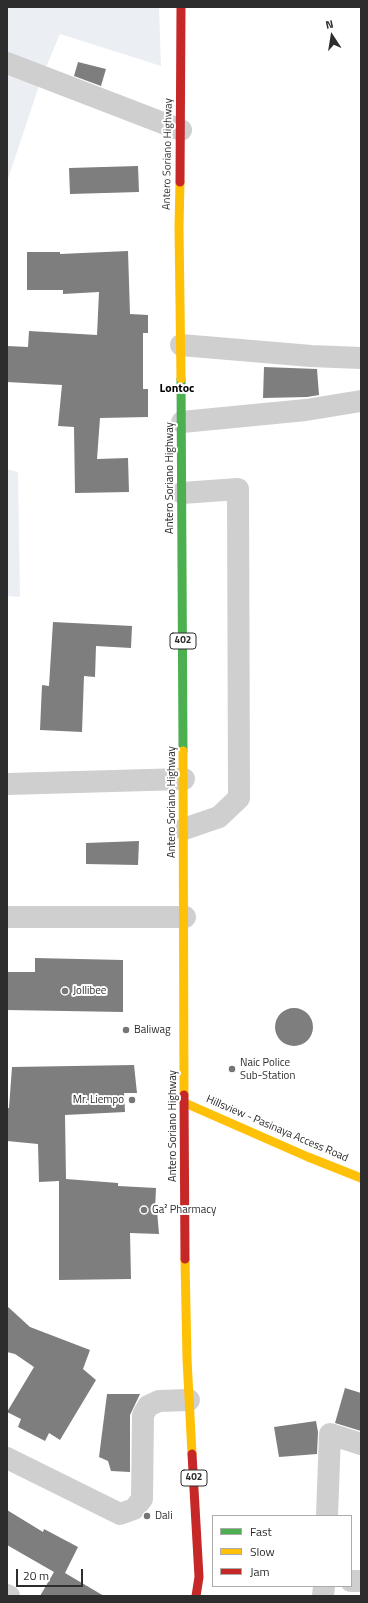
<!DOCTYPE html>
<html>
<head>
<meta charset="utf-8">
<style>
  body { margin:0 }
  #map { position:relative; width:368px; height:1603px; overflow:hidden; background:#fff; font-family:"Titillium Web",sans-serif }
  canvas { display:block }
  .frame { position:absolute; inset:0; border:8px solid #2d2d2d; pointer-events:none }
  .legend { position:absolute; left:212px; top:1515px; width:140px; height:72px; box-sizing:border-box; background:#fff; border:1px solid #ababab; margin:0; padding:5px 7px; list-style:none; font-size:12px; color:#2d2d2d }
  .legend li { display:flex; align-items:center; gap:8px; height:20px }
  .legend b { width:20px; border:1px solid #ababab }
  .north { position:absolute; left:312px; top:16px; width:40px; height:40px; -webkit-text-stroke:3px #fff; paint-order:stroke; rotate:348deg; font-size:11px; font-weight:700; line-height:16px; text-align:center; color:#2d2d2d }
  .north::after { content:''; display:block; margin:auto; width:14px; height:18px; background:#2d2d2d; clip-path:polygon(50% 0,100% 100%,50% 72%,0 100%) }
  .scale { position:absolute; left:16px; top:1569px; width:67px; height:18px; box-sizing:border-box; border:2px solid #2d2d2d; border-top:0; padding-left:5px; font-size:12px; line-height:14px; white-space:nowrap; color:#2d2d2d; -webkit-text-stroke:3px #fff; paint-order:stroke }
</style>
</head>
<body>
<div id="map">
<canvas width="368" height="1603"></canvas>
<div class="frame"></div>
<ul class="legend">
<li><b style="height:5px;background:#4caf50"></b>Fast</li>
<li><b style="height:5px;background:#ffc107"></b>Slow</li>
<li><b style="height:5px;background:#c62828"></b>Jam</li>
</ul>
<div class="north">N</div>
<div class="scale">20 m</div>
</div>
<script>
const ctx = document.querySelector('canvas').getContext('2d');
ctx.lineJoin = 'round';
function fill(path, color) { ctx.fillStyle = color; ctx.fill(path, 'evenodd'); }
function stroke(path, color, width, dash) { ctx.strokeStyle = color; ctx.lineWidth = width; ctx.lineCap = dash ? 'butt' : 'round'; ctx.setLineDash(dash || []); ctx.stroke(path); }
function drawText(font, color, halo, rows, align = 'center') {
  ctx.font = font + ' "Titillium Web",sans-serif'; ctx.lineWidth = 4; ctx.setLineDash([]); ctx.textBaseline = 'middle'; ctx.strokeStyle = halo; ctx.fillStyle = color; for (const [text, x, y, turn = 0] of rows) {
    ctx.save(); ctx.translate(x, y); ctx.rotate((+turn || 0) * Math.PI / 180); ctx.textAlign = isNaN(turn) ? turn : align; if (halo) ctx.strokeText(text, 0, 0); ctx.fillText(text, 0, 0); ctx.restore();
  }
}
const green = new Path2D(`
  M 7,7 L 159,7 L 161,66 L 60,34 L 42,77 L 7,182 Z
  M 7,469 L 18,472 L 20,597 L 7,596 Z`);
const building = new Path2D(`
  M 78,62 L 106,69 L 101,86 L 74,76 Z
  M 138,166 L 139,192 L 70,194 L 69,168 Z
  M 128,251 L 130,314 L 148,315 L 148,333 L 143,333 L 143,389 L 148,389 L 148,417 L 100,418 L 97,459 L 128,458 L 129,492 L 75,493 L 74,427 L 58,426 L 62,385 L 7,382 L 7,346 L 28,347 L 29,331 L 97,335 L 99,292 L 63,294 L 63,290 L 27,290 L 27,252 L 60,252 L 60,254 Z
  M 264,367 L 317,369 L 319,395 L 307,397 L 263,398 Z
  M 53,622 L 132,626 L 131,648 L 96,646 L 95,677 L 84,676 L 82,732 L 40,730 L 42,685 L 49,686 Z
  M 139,841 L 138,865 L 86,864 L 86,843 Z
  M 35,958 L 123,960 L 123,1012 L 7,1010 L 7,972 L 35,972 Z
  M275 1027a19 19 0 1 1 38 0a19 19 0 1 1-38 0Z
  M 134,1065 L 137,1093 L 124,1093 L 125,1112 L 65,1115 L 66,1179 L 118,1183 L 118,1186 L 156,1188 L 155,1210 L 157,1210 L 159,1234 L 130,1233 L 131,1279 L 59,1280 L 59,1181 L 39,1182 L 38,1144 L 7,1141 L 7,1108 L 9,1108 L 12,1067 Z
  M 7,1306 L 30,1327 L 90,1350 L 83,1369 L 96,1380 L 60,1440 L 49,1433 L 45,1441 L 18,1427 L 21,1419 L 7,1412 L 34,1367 L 15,1354 L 7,1352 Z
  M 345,1388 L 361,1393 L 361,1431 L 335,1423 Z
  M 107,1394 L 140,1394 L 130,1415 L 130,1472 L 111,1471 L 108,1461 L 99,1457 Z
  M 316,1421 L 318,1432 L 317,1454 L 279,1457 L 274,1427 Z
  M 7,1510 L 43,1532 L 44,1529 L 78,1547 L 65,1573 L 104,1596 L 40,1596 L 54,1572 L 7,1545 Z`);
const street = new Path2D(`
  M 7,63 L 181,130
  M 181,345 L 311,356 L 361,358
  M 182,422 L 306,410 L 361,401
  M 182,493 L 238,489 L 239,798 L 219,817 L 184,829
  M 7,784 L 184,779
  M 7,917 L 185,917
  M 7,1458 L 120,1514 L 134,1509 L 142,1499 L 143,1415 L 148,1406 L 159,1401 L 189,1400
  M 327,1516 L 330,1434 L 361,1444
  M 351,1581 L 361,1581
  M 7,1595 L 9,1596
  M 323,1596 L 324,1586`);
const fast = new Path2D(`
  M 181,379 L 183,751`);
const slow = new Path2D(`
  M 180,182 L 179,227 L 181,379
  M 183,751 L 184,1095
  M 185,1103 L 308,1157 L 361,1178
  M 185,1259 L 187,1359 L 192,1454`);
const jam = new Path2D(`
  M 180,182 L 181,7
  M 184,1095 L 185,1259
  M 192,1454 L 199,1577 L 196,1596`);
const markers = [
  [65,991,4,"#767676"],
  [126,1030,4,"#767676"],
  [232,1069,4,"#767676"],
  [132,1100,4,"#767676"],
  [144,1210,4,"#767676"],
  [147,1516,4,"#767676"]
];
const shields = [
  [183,641,26],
  [194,1478,26]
];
const shieldNames = [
  ["402",183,641],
  ["402",194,1478]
];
const streetNames = [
  ["Antero Soriano Highway",168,154,-89],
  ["Antero Soriano Highway",170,478,-90],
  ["Antero Soriano Highway",172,802,-90],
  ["Antero Soriano Highway",173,1126,-90],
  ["Hillsview - Pasinaya Access Road",277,1129,23]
];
const poiNames = [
  ["Jollibee",73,991],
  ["Baliwag",134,1030],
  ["Naic Police",240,1063],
  ["Sub-Station",240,1076],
  ["Mr. Liempo",124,1100,"right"],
  ["Ga² Pharmacy",152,1210],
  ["Dali",155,1516]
];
const neighbourhoodNames = [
  ["Lontoc",177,389]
];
fill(green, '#ebeff4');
fill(building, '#7e7e7e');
stroke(street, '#cfcfcf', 22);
stroke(fast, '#4caf50', 9);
stroke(slow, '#ffc107', 9);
stroke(jam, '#c62828', 9);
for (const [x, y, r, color] of markers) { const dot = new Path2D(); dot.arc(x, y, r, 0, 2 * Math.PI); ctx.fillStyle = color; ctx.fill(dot); stroke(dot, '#fff', 1.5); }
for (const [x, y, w] of shields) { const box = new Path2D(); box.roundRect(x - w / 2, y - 8, w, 16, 3); ctx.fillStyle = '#fff'; ctx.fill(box); stroke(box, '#2d2d2d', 1); }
drawText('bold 10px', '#2d2d2d', null, shieldNames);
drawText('11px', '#2d2d2d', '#fff', streetNames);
drawText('11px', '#2d2d2d', '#fff', poiNames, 'left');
drawText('bold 12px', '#000', '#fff', neighbourhoodNames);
</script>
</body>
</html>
